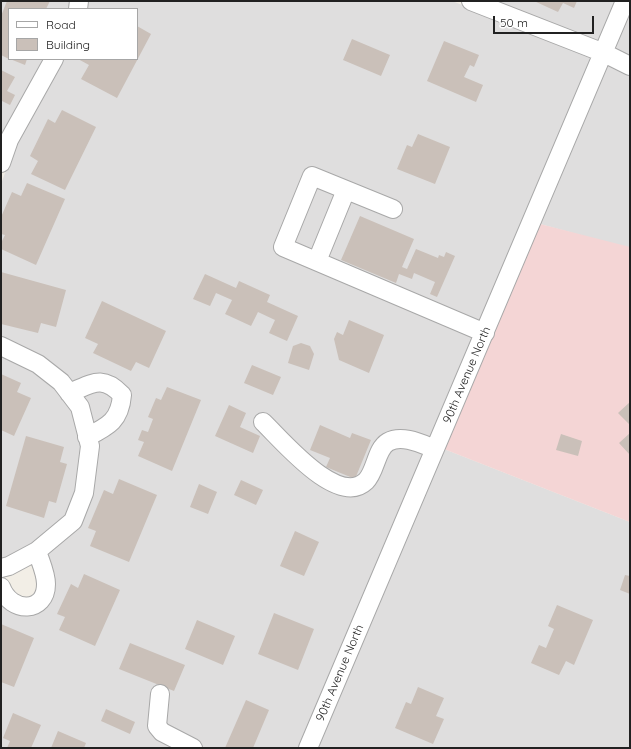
<!DOCTYPE html>
<html>
<head>
<meta charset="utf-8">
<style>
  body { margin:0 }
  #map { position:relative; width:631px; height:749px; overflow:hidden; background:#f2eee6; font-family:Quicksand,sans-serif }
  canvas { display:block }
  .frame { position:absolute; inset:0; border:2px solid #212121; pointer-events:none }
  .legend { position:absolute; left:8px; top:8px; width:130px; height:52px; box-sizing:border-box; background:#fff; border:1px solid #a6a6a6; margin:0; padding:5px 7px; list-style:none; font-size:12px; color:#212121 }
  .legend li { display:flex; align-items:center; gap:8px; height:20px }
  .legend b { width:20px; border:1px solid #a6a6a6 }
  .scale { position:absolute; left:493px; top:16px; width:101px; height:18px; box-sizing:border-box; border:2px solid #212121; border-top:0; padding-left:5px; font-size:12px; line-height:14px; white-space:nowrap; color:#212121; -webkit-text-stroke:3px #fff; paint-order:stroke }
</style>
</head>
<body>
<div id="map">
<canvas width="631" height="749"></canvas>
<div class="frame"></div>
<ul class="legend">
<li><b style="height:5px;background:#fff"></b>Road</li>
<li><b style="height:11px;background:#cac0b9"></b>Building</li>
</ul>
<div class="scale">50 m</div>
</div>
<script>
const ctx = document.querySelector('canvas').getContext('2d');
ctx.lineJoin = 'round';
function fill(path, color) { ctx.fillStyle = color; ctx.fill(path, 'evenodd'); }
function stroke(path, color, width, dash) { ctx.strokeStyle = color; ctx.lineWidth = width; ctx.lineCap = dash ? 'butt' : 'round'; ctx.setLineDash(dash || []); ctx.stroke(path); }
function drawText(font, color, halo, rows, align = 'center') {
  ctx.font = font + ' Quicksand,sans-serif'; ctx.lineWidth = 3; ctx.setLineDash([]); ctx.textBaseline = 'middle'; ctx.strokeStyle = halo; ctx.fillStyle = color; for (const [text, x, y, turn = 0] of rows) {
    ctx.save(); ctx.translate(x, y); ctx.rotate((+turn || 0) * Math.PI / 180); ctx.textAlign = isNaN(turn) ? turn : align; if (halo) ctx.strokeText(text, 0, 0); ctx.fillText(text, 0, 0); ctx.restore();
  }
}
const residential = new Path2D(`
  M 1,1 L 71,1 L 70,9 L 9,9 L 9,59 L 45,59 L 1,138 Z
  M 87,1 L 452,1 L 594,56 L 300,748 L 1,748 L 1,602 L 37,612 L 45,554 L 78,526 L 88,406 L 1,338 L 1,184 L 16,143 L 63,59 L 137,59 L 137,9 L 86,9 Z
  M 490,1 L 617,1 L 599,43 Z
  M 630,11 L 630,58 L 614,50 Z
  M 608,63 L 630,74 L 630,247 L 628,248 L 540,224 Z
  M 1,353 L 34,369 L 55,387 L 73,410 L 82,446 L 77,491 L 66,517 L 32,545 L 1,560 L 1,455 L 2,453 L 1,452 Z
  M 444,449 L 630,522 L 630,748 L 317,748 Z`);
const commercial = new Path2D(`
  M 540,224 L 630,247 L 630,522 L 444,449 Z`);
const building = new Path2D(`
  M 7,1 L 50,1 L 46,9 L 9,9 L 9,59 L 1,55 L 1,16 Z
  M 534,1 L 577,1 L 574,8 L 563,3 L 558,12 Z
  M 137,26 L 151,34 L 117,98 L 81,79 L 89,65 L 78,59 L 137,59 Z
  M 352,39 L 390,55 L 381,76 L 343,60 Z
  M 444,41 L 479,55 L 474,67 L 470,65 L 464,77 L 483,85 L 476,102 L 427,81 Z
  M 10,59 L 27,59 L 25,65 Z
  M 1,70 L 15,77 L 7,91 L 15,95 L 10,105 L 2,101 L 1,103 Z
  M 62,110 L 96,127 L 65,190 L 31,174 L 38,161 L 30,156 L 48,119 L 55,123 Z
  M 418,134 L 450,147 L 435,184 L 397,169 L 407,145 L 412,147 Z
  M 27,183 L 65,199 L 36,265 L 1,249 L 1,243 L 5,235 L 1,234 L 1,217 L 12,192 L 21,196 Z
  M 360,216 L 414,239 L 402,267 L 407,269 L 416,249 L 438,258 L 439,255 L 444,257 L 446,252 L 455,256 L 437,297 L 430,294 L 435,282 L 414,273 L 412,279 L 399,274 L 396,283 L 341,260 Z
  M 1,272 L 66,290 L 56,327 L 41,323 L 38,333 L 1,324 Z
  M 205,274 L 236,288 L 239,281 L 270,295 L 267,302 L 298,316 L 287,341 L 269,333 L 275,320 L 258,312 L 251,326 L 225,314 L 232,300 L 216,293 L 210,306 L 193,299 Z
  M 102,301 L 166,331 L 149,368 L 136,362 L 131,371 L 93,353 L 98,344 L 85,338 Z
  M 349,320 L 384,335 L 369,373 L 339,360 L 334,339 L 337,332 L 343,335 Z
  M 301,343 L 310,346 L 314,354 L 309,370 L 288,363 L 293,346 Z
  M 252,365 L 281,377 L 273,395 L 244,383 Z
  M 1,374 L 21,383 L 17,392 L 31,398 L 14,436 L 1,430 Z
  M 167,387 L 201,400 L 172,471 L 138,456 L 144,442 L 138,440 L 142,430 L 148,432 L 153,419 L 148,417 L 156,398 L 161,400 Z
  M 630,402 L 630,425 L 618,413 Z
  M 229,405 L 246,413 L 240,427 L 260,436 L 253,453 L 215,436 Z
  M 320,425 L 350,438 L 352,433 L 371,440 L 355,479 L 326,467 L 330,458 L 310,450 Z
  M 630,433 L 630,455 L 619,443 Z
  M 561,434 L 582,441 L 578,456 L 556,450 Z
  M 26,436 L 64,447 L 60,462 L 67,464 L 56,503 L 49,501 L 44,518 L 6,506 Z
  M 119,479 L 157,495 L 129,562 L 90,546 L 96,531 L 88,528 L 104,490 L 113,494 Z
  M 241,480 L 263,490 L 256,505 L 234,495 Z
  M 199,484 L 217,492 L 208,514 L 190,507 Z
  M 295,531 L 319,542 L 304,576 L 280,566 Z
  M 84,574 L 120,590 L 95,646 L 59,630 L 65,617 L 57,614 L 71,584 L 78,588 Z
  M 625,575 L 630,576 L 630,594 L 620,590 Z
  M 557,605 L 593,620 L 574,665 L 566,661 L 559,675 L 531,663 L 539,645 L 546,648 L 554,629 L 548,626 Z
  M 274,613 L 314,629 L 298,670 L 258,654 Z
  M 197,620 L 235,636 L 223,665 L 185,649 Z
  M 1,624 L 34,638 L 14,687 L 1,682 Z
  M 130,643 L 185,665 L 174,691 L 119,669 Z
  M 418,687 L 444,698 L 436,716 L 444,719 L 433,744 L 395,728 L 406,702 L 411,704 Z
  M 246,700 L 269,710 L 253,748 L 225,748 Z
  M 106,709 L 135,722 L 130,734 L 101,721 Z
  M 13,713 L 41,725 L 31,748 L 7,748 L 10,741 L 3,738 Z
  M 58,731 L 86,743 L 84,748 L 51,748 Z`);
const minor = new Path2D(`
  M 471,1 L 604,53 L 630,66
  M 78,9 L 79,1
  M 1,163 L 9,140 L 54,59
  M 393,209 L 312,176 L 283,247 L 485,333
  M 317,261 L 346,190
  M 1,346 L 38,364 L 61,382 L 80,407 L 90,446 L 84,493 L 73,521 L 37,551 L 9,566 L 1,568
  M 69,393 C 92,384 102,374 122,395 C 120,420 109,426 87,437
  M 263,422 C 282,440 338,508 366,481 C 376,471 376,449 388,442 C 402,434 422,444 435,449
  M 1,587 C 11,614 46,613 46,584 C 46,573 40,561 37,551
  M 160,694 L 157,726 L 162,732 L 193,748
  M 308,748 L 625,1`);
const streetNames = [
  ["90th Avenue North",467,375,-67],
  ["90th Avenue North",340,673,-67]
];
fill(residential, '#dfdede');
fill(commercial, '#f4d5d5');
fill(building, '#cac0b9');
stroke(minor, '#a8a8a8', 20);
stroke(minor, '#fff', 18);
drawText('12px', '#212121', '#fff', streetNames);
</script>
</body>
</html>
